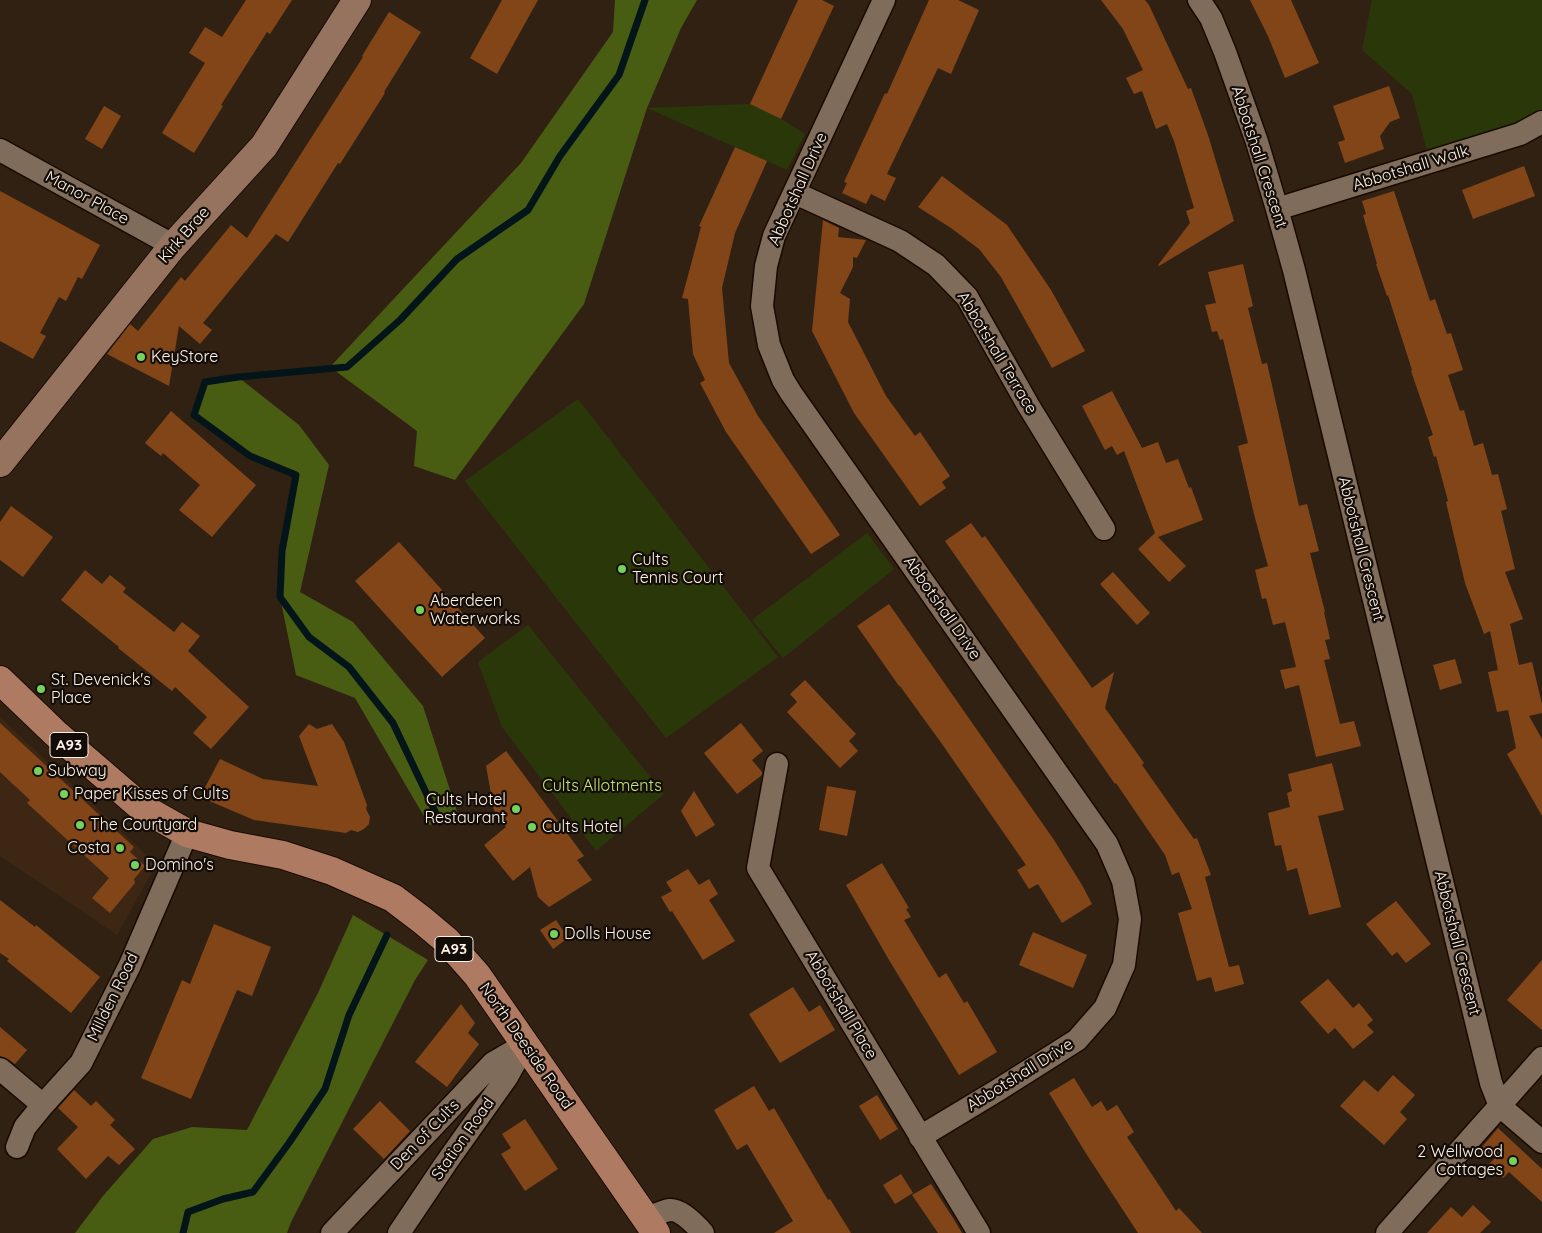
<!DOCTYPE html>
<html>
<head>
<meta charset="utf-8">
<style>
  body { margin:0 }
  canvas { display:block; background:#312113 }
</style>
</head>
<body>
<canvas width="1542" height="1233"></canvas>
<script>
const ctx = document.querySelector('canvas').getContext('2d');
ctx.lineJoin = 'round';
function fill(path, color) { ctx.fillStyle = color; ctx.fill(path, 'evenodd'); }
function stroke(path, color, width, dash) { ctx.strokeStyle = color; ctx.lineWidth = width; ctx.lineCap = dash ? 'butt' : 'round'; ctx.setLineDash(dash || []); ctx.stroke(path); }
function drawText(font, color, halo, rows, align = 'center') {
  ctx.font = font + ' Quicksand,sans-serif'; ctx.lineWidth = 4.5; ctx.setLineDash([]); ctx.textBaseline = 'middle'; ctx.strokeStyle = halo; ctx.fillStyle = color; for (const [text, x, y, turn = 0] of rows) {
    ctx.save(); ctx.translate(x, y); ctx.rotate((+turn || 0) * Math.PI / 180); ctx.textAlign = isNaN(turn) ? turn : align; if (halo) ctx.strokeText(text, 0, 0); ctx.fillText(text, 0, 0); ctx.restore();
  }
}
const built = new Path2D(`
  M 0,717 L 156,864 L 117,935 L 0,856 Z`);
const green = new Path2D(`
  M 1372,0 L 1542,0 L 1542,122 L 1430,162 L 1412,94 L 1362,50 Z
  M 750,104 L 781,119 L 805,134 L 787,170 L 647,108 Z
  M 578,399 L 778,657 L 666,738 L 465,481 Z
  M 867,533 L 894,569 L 783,658 L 752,620 Z
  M 528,625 L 664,794 L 596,851 L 502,727 L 478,662 Z`);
const forest = new Path2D(`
  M 615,0 L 697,0 L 681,28 L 647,108 L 584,304 L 455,480 L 414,466 L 417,431 L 330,367 L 521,163 L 613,32 Z
  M 238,377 L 299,425 L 329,465 L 300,592 L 353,622 L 423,706 L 459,818 L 429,825 L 355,698 L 296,675 L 280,597 L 282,551 L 296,475 L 250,456 L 194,415 L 205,382 Z
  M 353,915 L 428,960 L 415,980 L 291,1222 L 287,1233 L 75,1233 L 103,1196 L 153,1139 L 192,1127 L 247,1130 L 318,993 Z`);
const stream = new Path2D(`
  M 440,822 L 393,723 L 349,667 L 309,637 L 280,597 L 282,551 L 296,475 L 250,456 L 194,415 L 205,382 L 238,377 L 347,367 L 400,320 L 457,259 L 528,210 L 560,156 L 619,75 L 645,0
  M 183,1233 L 188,1212 L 223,1199 L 253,1192 L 289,1143 L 325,1089 L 349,1015 L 387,935`);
const building = new Path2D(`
  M 246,0 L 292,0 L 270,34 L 267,32 L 221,105 L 223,106 L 194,153 L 162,133 L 205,63 L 189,53 L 205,27 L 222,37 Z
  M 502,0 L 538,0 L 497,74 L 470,58 Z
  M 798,0 L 822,0 L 834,6 L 781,119 L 750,104 Z
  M 929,0 L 958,0 L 979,10 L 951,74 L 938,68 L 887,174 L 896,178 L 885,201 L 871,194 L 866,204 L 842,193 L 847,183 L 844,182 L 885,93 L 887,94 Z
  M 1101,0 L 1145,0 L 1149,5 L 1188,89 L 1191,88 L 1208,135 L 1234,221 L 1159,266 L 1158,265 L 1190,223 L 1186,211 L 1194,208 L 1174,141 L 1167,124 L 1156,129 L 1142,91 L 1134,94 L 1126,78 L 1143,70 L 1123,29 Z
  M 1250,0 L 1291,0 L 1319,63 L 1285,78 L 1268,36 Z
  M 389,12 L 421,32 L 384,92 L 385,93 L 340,164 L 338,163 L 288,242 L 276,234 L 203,323 L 212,330 L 200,344 L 179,326 L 169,386 L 107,354 L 130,324 L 138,331 L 181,277 L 185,281 L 231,225 L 247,238 L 363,57 L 362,56 Z
  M 1389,86 L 1400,118 L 1390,122 L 1380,136 L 1384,149 L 1345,163 L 1338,142 L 1345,140 L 1333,106 Z
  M 104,106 L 121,116 L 102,149 L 85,139 Z
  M 735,147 L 767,161 L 735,233 L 722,288 L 729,363 L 758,416 L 840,535 L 811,554 L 726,432 L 700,383 L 705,380 L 693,354 L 688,299 L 682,298 L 701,227 L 699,226 Z
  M 1524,166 L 1535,196 L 1473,219 L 1462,190 Z
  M 942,176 L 1007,225 L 1051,290 L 1085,351 L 1052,368 L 1001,277 L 979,249 L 951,228 L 918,207 Z
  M 0,191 L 100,245 L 82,279 L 78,277 L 66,301 L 59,297 L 40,333 L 46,336 L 33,359 L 0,341 Z
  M 1394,191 L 1430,301 L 1435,299 L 1447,334 L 1451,333 L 1463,370 L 1448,375 L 1460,411 L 1464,410 L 1474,446 L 1483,443 L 1492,475 L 1498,474 L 1507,509 L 1501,511 L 1515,569 L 1505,572 L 1523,619 L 1510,624 L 1519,665 L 1532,662 L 1542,704 L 1542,713 L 1529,716 L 1542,739 L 1542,816 L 1507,754 L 1516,748 L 1508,710 L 1497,712 L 1488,672 L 1498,670 L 1490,631 L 1484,634 L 1465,583 L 1446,502 L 1448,501 L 1436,456 L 1434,457 L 1428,437 L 1433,435 L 1411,371 L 1412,370 L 1388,295 L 1387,296 L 1376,264 L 1377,264 L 1363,215 L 1366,214 L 1362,201 Z
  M 823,220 L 839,228 L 838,237 L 866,240 L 857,258 L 853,257 L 853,267 L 840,293 L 850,299 L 848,322 L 886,396 L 915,436 L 920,432 L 950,476 L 942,482 L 946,488 L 920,506 L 854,413 L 812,331 Z
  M 1243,264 L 1253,306 L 1248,308 L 1262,364 L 1267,363 L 1299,506 L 1307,504 L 1319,551 L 1310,553 L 1325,612 L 1324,612 L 1330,639 L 1325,640 L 1330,659 L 1324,660 L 1340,724 L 1354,721 L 1361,746 L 1316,757 L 1299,685 L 1285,689 L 1280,670 L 1296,667 L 1285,622 L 1273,625 L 1266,598 L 1262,599 L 1255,570 L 1268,566 L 1254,514 L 1238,446 L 1248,443 L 1223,339 L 1220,340 L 1217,331 L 1212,332 L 1205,305 L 1216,303 L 1208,272 Z
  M 1112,391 L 1142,448 L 1158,442 L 1166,463 L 1178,459 L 1189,488 L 1191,487 L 1203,520 L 1158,537 L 1186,566 L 1169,582 L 1138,549 L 1155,533 L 1124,451 L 1117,455 L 1112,446 L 1105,450 L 1082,406 Z
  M 171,411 L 256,485 L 212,537 L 179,510 L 200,485 L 163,453 L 161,456 L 145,443 Z
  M 11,506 L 53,537 L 23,577 L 0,560 L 0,522 Z
  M 971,523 L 982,538 L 985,536 L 1092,688 L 1114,672 L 1105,708 L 1144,763 L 1142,765 L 1194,839 L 1197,838 L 1211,875 L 1205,877 L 1229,967 L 1239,965 L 1244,984 L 1215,992 L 1211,977 L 1197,981 L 1178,913 L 1192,909 L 1179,872 L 1172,875 L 1165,855 L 1116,783 L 1115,784 L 1099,761 L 945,541 Z
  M 399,542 L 485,638 L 442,677 L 355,581 Z
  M 85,570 L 102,584 L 110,575 L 126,588 L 123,592 L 174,632 L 182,622 L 200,636 L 188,651 L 249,707 L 211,749 L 193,733 L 207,717 L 175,687 L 172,691 L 118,648 L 119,647 L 61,600 Z
  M 1113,572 L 1150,613 L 1137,625 L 1100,584 Z
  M 889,604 L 1054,840 L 1082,885 L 1092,904 L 1062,923 L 1038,884 L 1029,889 L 1017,870 L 1026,865 L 942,744 L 900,686 L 899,686 L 857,626 Z
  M 1455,659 L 1462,683 L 1440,690 L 1433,665 Z
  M 805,680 L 856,734 L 849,741 L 858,751 L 840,768 L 787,712 L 797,702 L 790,694 Z
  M 0,723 L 134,847 L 130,852 L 145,866 L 134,879 L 135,883 L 110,913 L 92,898 L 109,878 L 27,803 L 30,800 L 0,772 Z
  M 741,723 L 763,751 L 752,760 L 762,772 L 762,775 L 737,794 L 704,753 Z
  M 309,724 L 317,729 L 332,724 L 344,742 L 367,805 L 366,809 L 370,817 L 369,824 L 364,829 L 358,832 L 351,830 L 346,833 L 254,820 L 200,797 L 220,759 L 263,779 L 318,786 L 299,736 Z
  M 506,751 L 584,856 L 577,860 L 592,880 L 549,907 L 538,897 L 530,867 L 513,881 L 484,845 L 506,827 L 494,810 L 486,766 Z
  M 1332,763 L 1344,810 L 1318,816 L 1341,907 L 1309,915 L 1297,868 L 1287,871 L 1281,845 L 1275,846 L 1268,813 L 1290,807 L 1287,793 L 1292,791 L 1288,774 Z
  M 827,786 L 856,791 L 847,836 L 819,830 Z
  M 694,791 L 715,825 L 696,837 L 681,811 Z
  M 882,863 L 909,908 L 906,909 L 911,917 L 904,920 L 939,978 L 946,973 L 964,1003 L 967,1001 L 997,1052 L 959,1075 L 889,960 L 846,885 Z
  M 688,869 L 699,885 L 709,879 L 718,894 L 709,900 L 735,941 L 703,960 L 672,911 L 670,912 L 661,897 L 672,891 L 666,882 Z
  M 0,900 L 35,927 L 36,925 L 100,977 L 71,1013 L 7,961 L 9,959 L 0,953 Z
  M 1396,901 L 1431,944 L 1406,963 L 1397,952 L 1392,956 L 1366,924 Z
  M 556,920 L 568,938 L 553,949 L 540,930 Z
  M 214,924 L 271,947 L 252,996 L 237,990 L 191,1099 L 141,1078 L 182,980 L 190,984 Z
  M 1033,932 L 1087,955 L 1073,988 L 1019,965 Z
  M 1542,960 L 1542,1030 L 1507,1000 Z
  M 1328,979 L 1353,1008 L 1359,1003 L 1373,1020 L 1367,1025 L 1374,1032 L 1353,1049 L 1335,1028 L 1328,1034 L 1300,1002 Z
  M 793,987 L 809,1012 L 820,1005 L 835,1030 L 780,1063 L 749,1014 Z
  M 461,1004 L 475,1023 L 468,1033 L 479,1044 L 447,1087 L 415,1062 Z
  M 0,1027 L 27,1050 L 15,1064 L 8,1059 L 0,1056 Z
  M 1393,1075 L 1415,1095 L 1400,1112 L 1407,1119 L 1384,1145 L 1340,1106 L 1364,1080 L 1378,1092 Z
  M 1074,1078 L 1092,1107 L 1101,1101 L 1107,1111 L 1117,1105 L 1134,1132 L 1127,1137 L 1176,1211 L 1179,1208 L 1202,1233 L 1138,1233 L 1087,1155 L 1049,1093 Z
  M 754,1086 L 769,1111 L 774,1108 L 828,1200 L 830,1199 L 851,1233 L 774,1233 L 793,1221 L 747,1144 L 737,1150 L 714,1110 Z
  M 74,1090 L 91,1106 L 96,1101 L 115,1120 L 110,1125 L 135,1149 L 119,1165 L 108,1156 L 86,1179 L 57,1149 L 78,1127 L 58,1108 Z
  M 877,1095 L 898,1129 L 880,1140 L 859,1106 Z
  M 380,1101 L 410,1131 L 384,1159 L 353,1129 Z
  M 525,1119 L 558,1169 L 525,1191 L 501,1154 L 511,1148 L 502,1134 Z
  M 1498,1128 L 1542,1169 L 1542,1202 L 1509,1172 L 1503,1178 L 1488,1165 L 1495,1158 L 1482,1147 Z
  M 901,1174 L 913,1193 L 895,1204 L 883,1185 Z
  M 931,1184 L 953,1218 L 962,1233 L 938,1233 L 912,1195 Z
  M 1473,1205 L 1491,1222 L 1480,1233 L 1427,1233 L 1451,1207 L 1462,1217 Z`);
const street = new Path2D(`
  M 884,0 L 774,236 L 766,266 L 762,306 L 769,345 L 783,380 L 791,393 L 1107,844 L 1123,881 L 1130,919 L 1124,965 L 1105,1008 L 1077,1040 L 998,1090 L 920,1137
  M 1199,0 L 1211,18 L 1225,52 L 1257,142 L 1277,209 L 1294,270 L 1491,1083 L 1500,1106 L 1542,1142
  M 0,150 L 165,241 L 172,247
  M 795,193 L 900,241 L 936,265 L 967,297 L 1028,405 L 1104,529
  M 1277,209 L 1520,134 L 1542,122
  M 777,764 L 758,868 L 979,1233
  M 0,1069 L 43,1105
  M 17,1147 L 25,1127 L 43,1105 L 81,1063 L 130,965 L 187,833
  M 646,1219 C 653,1216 662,1211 670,1210 C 681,1209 696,1225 703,1233
  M 332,1233 L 493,1063 L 524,1045
  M 399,1233 L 446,1163 L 507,1077 L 524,1046
  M 1387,1233 L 1542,1058`);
const secondary = new Path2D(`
  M 0,463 L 172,247 L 264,146 L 357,0`);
const primary = new Path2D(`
  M 0,680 L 55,733 L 141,807 L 187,833 L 230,845 L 283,855 L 332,871 L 393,898 L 422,920 L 447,941 L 477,975 L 656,1233`);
const markers = [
  [141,357,5,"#75d25b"],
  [622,569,5,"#75d25b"],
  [420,610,5,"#75d25b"],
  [41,689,5,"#75d25b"],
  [38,771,5,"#75d25b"],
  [64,794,5,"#75d25b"],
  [516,809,5,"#75d25b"],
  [80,825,5,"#75d25b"],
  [532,827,5,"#75d25b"],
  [120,848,5,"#75d25b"],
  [135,865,5,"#75d25b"],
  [554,934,5,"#75d25b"],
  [1513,1161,5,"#75d25b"]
];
const shields = [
  [69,745,38],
  [454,949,38]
];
const shieldNames = [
  ["A93",69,745],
  ["A93",454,949]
];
const streetNames = [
  ["Abbotshall Crescent",1259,157,72],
  ["Abbotshall Walk",1411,168,-17],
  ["Abbotshall Drive",798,189,-66],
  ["Manor Place",87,198,29],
  ["Kirk Brae",184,235,-49],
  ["Abbotshall Terrace",997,353,59],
  ["Abbotshall Crescent",1361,549,76],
  ["Abbotshall Drive",942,608,55],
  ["Abbotshall Crescent",1457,943,76],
  ["Millden Road",113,997,-64],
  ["Abbotshall Place",841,1005,59],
  ["North Deeside Road",526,1046,55],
  ["Abbotshall Drive",1020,1075,-32],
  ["Den of Cults",425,1135,-46],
  ["Station Road",463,1139,-55]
];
const poiNames = [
  ["KeyStore",151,357],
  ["Cults",632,560],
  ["Tennis Court",632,578],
  ["Aberdeen",430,601],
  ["Waterworks",430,619],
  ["St. Devenick's",51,680],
  ["Place",51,698],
  ["Subway",48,771],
  ["Paper Kisses of Cults",74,794],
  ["Cults Hotel",506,800,"right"],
  ["Restaurant",506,818,"right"],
  ["The Courtyard",90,825],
  ["Cults Hotel",542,827],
  ["Costa",110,848,"right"],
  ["Domino's",145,865],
  ["Dolls House",564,934],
  ["2 Wellwood",1503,1152,"right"],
  ["Cottages",1503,1170,"right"]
];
const parkNames = [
  ["Cults Allotments",602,786]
];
fill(built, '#3d2714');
fill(green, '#2a3809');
fill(forest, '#485d12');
stroke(stream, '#041519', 7);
fill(building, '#824518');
stroke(street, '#190a01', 25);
stroke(secondary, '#190a01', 30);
stroke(primary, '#190a01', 30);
stroke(street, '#7f6c5b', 22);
stroke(secondary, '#96735f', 28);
stroke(primary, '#ae7a62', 28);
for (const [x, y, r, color] of markers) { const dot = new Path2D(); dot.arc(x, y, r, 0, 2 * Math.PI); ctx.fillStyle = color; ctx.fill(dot); stroke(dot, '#140d07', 2); }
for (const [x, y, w] of shields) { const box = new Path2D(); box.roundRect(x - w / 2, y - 12.5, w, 25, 4); ctx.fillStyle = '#140d07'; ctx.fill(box); stroke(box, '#fef3e9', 1); }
drawText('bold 15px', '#fef3e9', null, shieldNames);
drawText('16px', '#fef3e9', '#140d07', streetNames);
drawText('16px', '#fef3e9', '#140d07', poiNames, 'left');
drawText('16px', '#c1e96f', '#140d07', parkNames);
</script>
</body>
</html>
